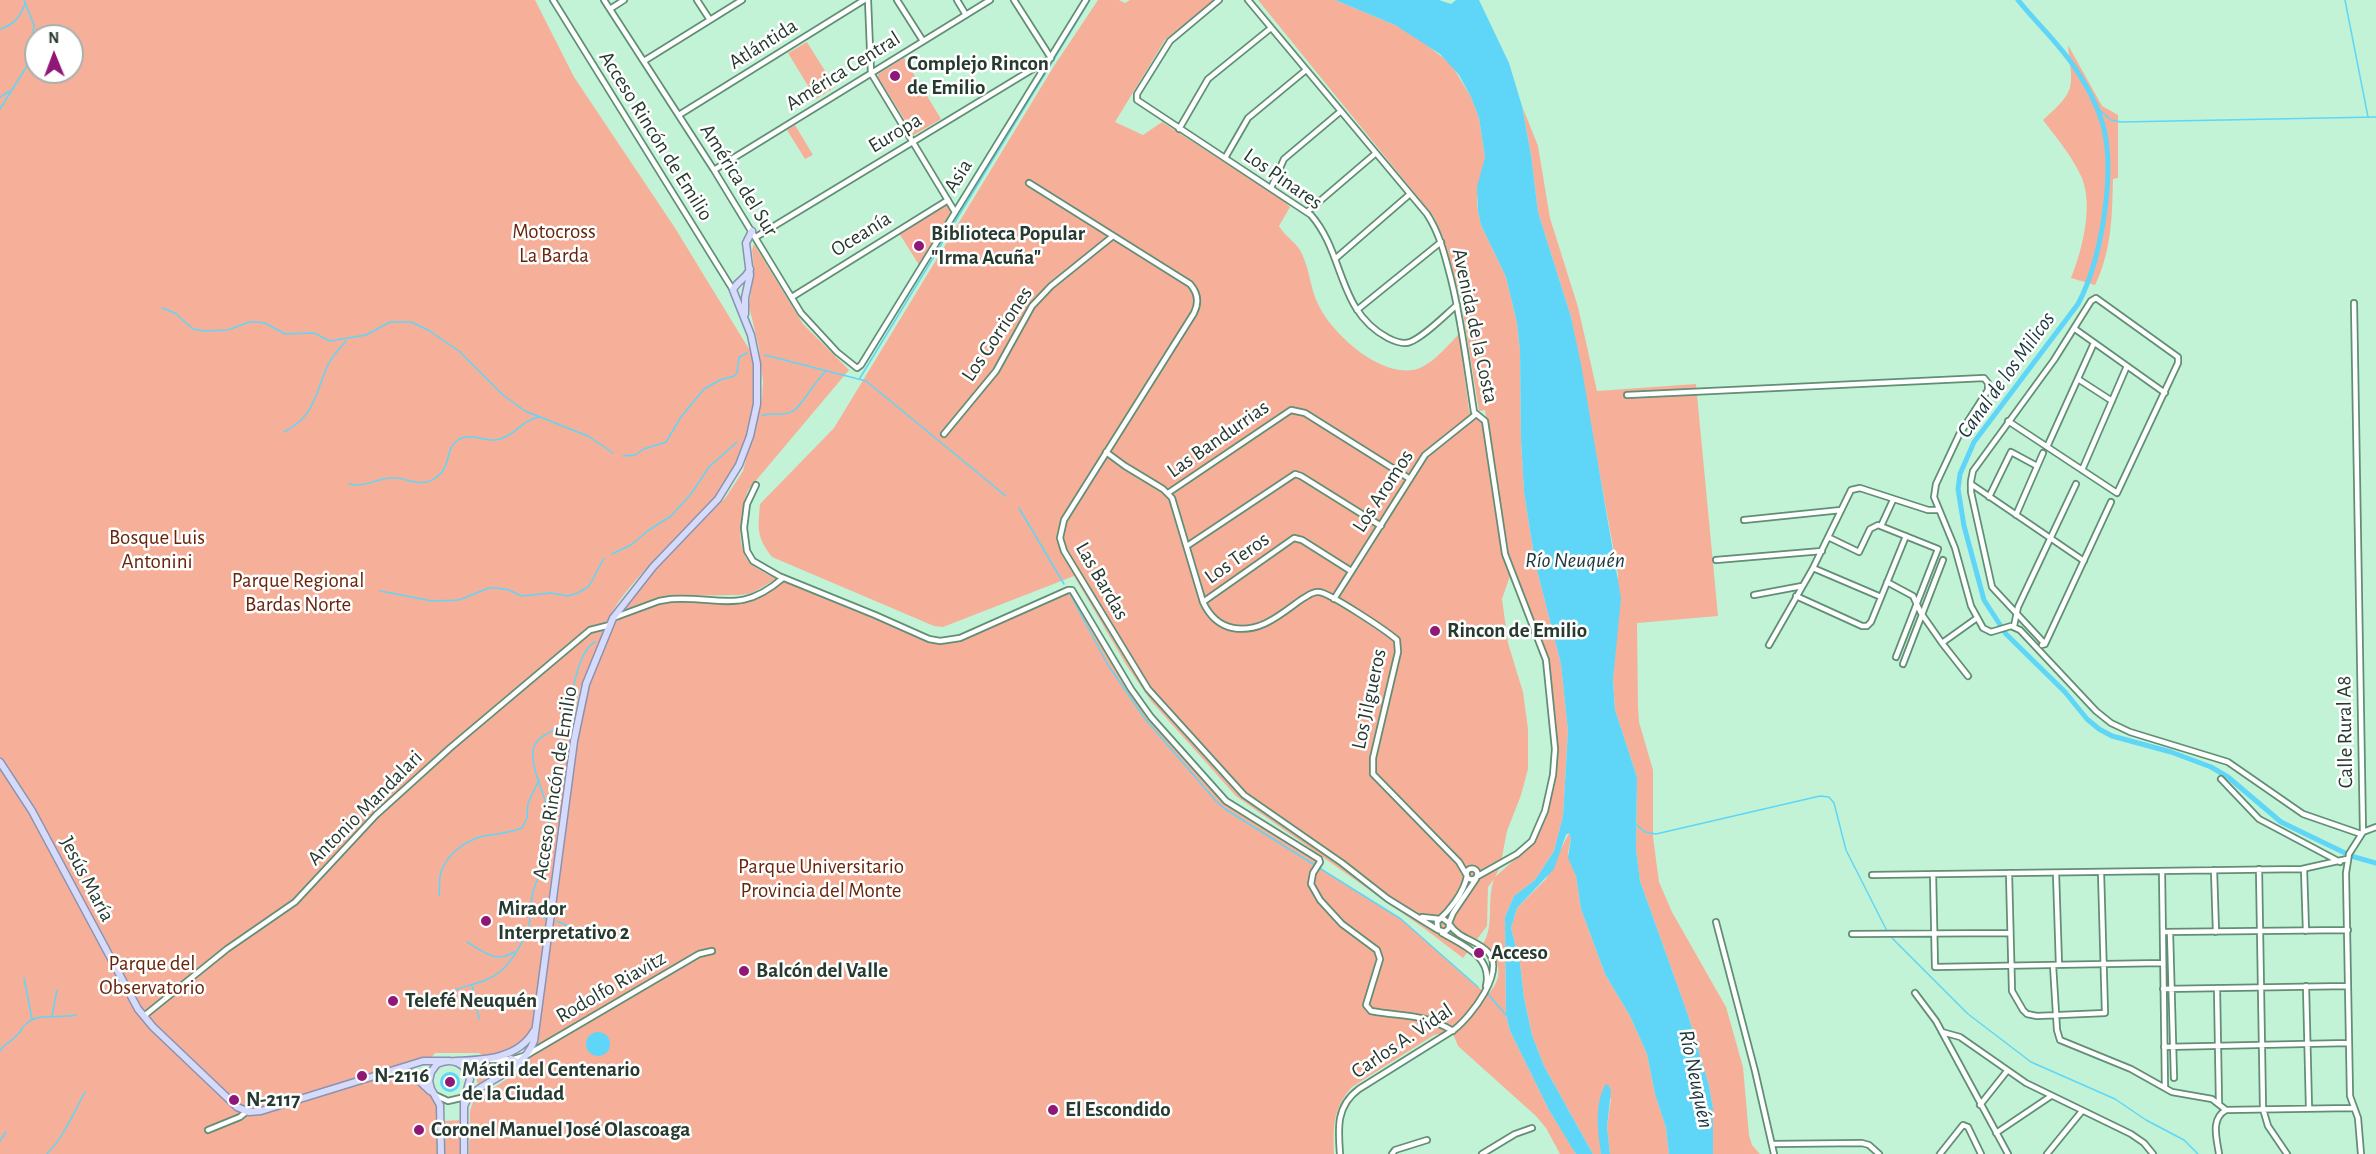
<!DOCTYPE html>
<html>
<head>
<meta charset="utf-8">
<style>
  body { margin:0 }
  #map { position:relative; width:2376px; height:1154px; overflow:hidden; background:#c2f3d6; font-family:"Alegreya Sans",sans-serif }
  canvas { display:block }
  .north { position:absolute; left:24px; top:24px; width:60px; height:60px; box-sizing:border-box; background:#fff; border:2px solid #a9b0ac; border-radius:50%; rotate:359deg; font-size:16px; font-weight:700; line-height:24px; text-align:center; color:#273a2f }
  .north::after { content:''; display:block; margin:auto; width:21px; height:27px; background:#8f1776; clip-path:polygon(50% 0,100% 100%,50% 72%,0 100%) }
</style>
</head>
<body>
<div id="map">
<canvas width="2376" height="1154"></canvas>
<div class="north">N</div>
</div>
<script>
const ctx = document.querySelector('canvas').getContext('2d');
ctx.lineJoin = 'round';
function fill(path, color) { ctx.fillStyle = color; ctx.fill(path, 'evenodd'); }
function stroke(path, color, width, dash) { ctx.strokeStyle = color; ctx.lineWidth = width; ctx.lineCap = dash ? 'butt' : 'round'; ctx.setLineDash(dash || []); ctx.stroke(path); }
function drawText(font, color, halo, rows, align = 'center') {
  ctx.font = font + ' "Alegreya Sans",sans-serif'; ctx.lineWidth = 5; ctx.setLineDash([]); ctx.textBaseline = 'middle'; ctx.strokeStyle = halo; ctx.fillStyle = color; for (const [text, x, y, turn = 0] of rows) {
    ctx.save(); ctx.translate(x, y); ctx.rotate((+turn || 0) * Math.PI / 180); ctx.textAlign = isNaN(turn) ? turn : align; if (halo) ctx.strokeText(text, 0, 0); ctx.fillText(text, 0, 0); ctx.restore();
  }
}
const green = new Path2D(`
  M 0,0 L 535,0 L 574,77 L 675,228 L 752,354 C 757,374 756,398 751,418 C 745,443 737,468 722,489 C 689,533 641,565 612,612 L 580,688 L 571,731 L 535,1018 C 530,1044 507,1053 483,1056 L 479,1053 L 435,1053 L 432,1057 L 394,1068 L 395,1073 L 409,1075 L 435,1100 L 437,1106 L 438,1154 L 0,1154 ZM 36,36 L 72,36 L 72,72 L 36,72 Z
  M 1098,0 L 1119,0 L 1125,3 L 1130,0 L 1214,0 L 1165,40 L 1115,122 L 1143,135 L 1162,122 L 1283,200 L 1290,207 L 1279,226 C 1285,237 1297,242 1302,254 C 1310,270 1310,289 1319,306 C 1333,335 1382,379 1417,369 C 1433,364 1448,345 1459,334 L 1469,411 L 1472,416 L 1482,421 L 1499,530 L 1510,576 L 1502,599 L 1508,643 L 1523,692 L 1528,729 L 1528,769 L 1521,795 L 1507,831 L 1500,867 L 1495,877 L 1530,846 L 1542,826 L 1555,772 L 1557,752 L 1548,657 L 1506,546 L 1485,410 L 1479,411 L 1461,300 L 1443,237 L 1434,217 L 1258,0 L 1335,0 L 1395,25 L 1419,39 L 1451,64 L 1471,97 L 1479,118 L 1485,157 L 1477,200 L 1478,211 L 1481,225 L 1506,277 L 1517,323 L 1520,350 L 1521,440 L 1524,492 L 1535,562 L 1561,664 L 1568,731 L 1563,816 L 1554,851 L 1535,880 L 1514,896 L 1505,917 L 1506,1015 L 1510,1031 L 1549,1110 L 1576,1154 L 1560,1154 L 1546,1128 L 1536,1116 L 1458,1046 L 1452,1031 L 1434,1035 L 1352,1087 C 1333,1108 1333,1127 1334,1154 L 469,1154 L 470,1111 L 473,1102 L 517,1072 L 531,1050 L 583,695 L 613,618 L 671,599 L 725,601 L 756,596 L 783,578 L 929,639 L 960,638 L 1070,589 L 1151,717 L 1226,801 L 1319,859 L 1317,866 L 1401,919 L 1478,987 L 1488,994 C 1505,977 1500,958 1483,944 C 1495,924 1486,902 1494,879 L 1488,887 L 1487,926 L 1463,958 L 1425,929 L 1236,796 L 1151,701 L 1127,666 L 1074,576 L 943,627 L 934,626 L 772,557 C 756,536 758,529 760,504 L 834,428 L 1054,66 Z
  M 807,42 L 835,87 L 816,99 L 788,53 Z
  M 2068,45 L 2102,106 L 2118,115 L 2118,178 L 2113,179 C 2112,216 2112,250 2095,285 L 2071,278 C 2082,251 2095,202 2080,174 C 2071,155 2056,137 2043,120 C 2078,89 2072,88 2068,45 Z
  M 904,58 L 941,119 L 914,135 L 878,77 L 878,74 Z
  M 1522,106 L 1538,146 L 1550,218 L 1578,307 L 1597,391 L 1696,384 L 1718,616 L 1637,623 L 1638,706 L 1639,722 L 1653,770 L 1653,837 L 1659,882 L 1672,912 L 1726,1007 L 1743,1067 L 1749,1135 L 1752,1145 L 1760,1154 L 1713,1154 L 1713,1108 L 1709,1086 L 1688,1015 L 1640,881 L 1636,849 L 1637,777 L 1615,710 L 1613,679 L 1618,574 L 1571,317 L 1538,212 L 1531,155 Z
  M 795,125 L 813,155 L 805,159 L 787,130 Z
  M 946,203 L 952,211 L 952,214 L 919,265 L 899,233 Z
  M 754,244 L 803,324 L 849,370 L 748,490 C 741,509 734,548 751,564 C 758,570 768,574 776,579 L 752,593 L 741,595 L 665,596 L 623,611 L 655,570 L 726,497 L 743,471 L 762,398 L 763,382 L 759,348 L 749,306 L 754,270 L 752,250 Z
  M 1569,833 L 1571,838 L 1568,853 L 1576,876 L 1581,909 L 1605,974 L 1630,1016 L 1647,1054 L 1655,1094 L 1666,1128 L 1669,1154 L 1610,1154 L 1607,1127 L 1611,1098 L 1598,1111 L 1601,1154 L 1593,1154 L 1544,1066 L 1532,1035 L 1524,998 L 1520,963 L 1511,928 L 1517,908 L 1546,879 Z
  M 471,1064 L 502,1064 L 505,1066 L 504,1069 L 478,1084 Z
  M 462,1120 L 462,1154 L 443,1154 L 443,1121 Z`);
const water = new Path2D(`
  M 1335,0 L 1439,0 L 1451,4 L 1456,0 L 1479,0 L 1509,63 L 1522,106 L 1531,155 L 1538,212 L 1571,317 L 1581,364 L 1621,598 L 1613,680 L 1615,710 L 1637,777 L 1636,849 L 1640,881 L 1688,1015 L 1709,1086 L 1713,1108 L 1713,1154 L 1669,1154 L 1666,1128 L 1655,1094 L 1647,1054 L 1630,1016 L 1605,974 L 1581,909 L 1576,876 L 1568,858 L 1571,838 L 1569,833 L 1566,835 L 1554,869 L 1517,908 L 1511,928 L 1520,963 L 1524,998 L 1532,1035 L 1544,1066 L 1593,1154 L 1576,1154 L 1572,1148 L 1549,1110 L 1510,1031 L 1506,1015 L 1505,917 L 1514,896 L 1535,880 L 1554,851 L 1563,816 L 1568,731 L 1561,664 L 1535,562 L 1524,492 L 1521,440 L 1520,350 L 1517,323 L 1506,277 L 1481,225 L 1478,211 L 1477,187 L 1485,157 L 1479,118 L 1471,97 L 1459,75 L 1440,54 L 1395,25 Z
  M586 1044a12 12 0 1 1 24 0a12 12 0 1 1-24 0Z
  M440 1082a10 10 0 1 1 20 0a10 10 0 1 1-20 0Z
  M 1608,1084 L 1611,1091 L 1607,1127 L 1610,1154 L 1601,1154 C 1598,1131 1594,1107 1605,1085 Z`);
const stream = new Path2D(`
  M 2345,0 L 2368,117
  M 0,29 C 14,25 20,17 25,4
  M 0,97 L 10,91
  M 2097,108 L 2111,120 L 2121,122 L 2376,117
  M 0,109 L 30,61 L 34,25 L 24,0
  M 162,308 L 175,313 L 193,329 L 203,331 L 228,330 L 249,322 L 256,322 L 265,323 L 285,334 L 314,333 L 330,341 L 366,335 L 390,322 L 411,322 L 428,330 L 459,351 L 503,395 L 525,411 L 590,437 L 613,453
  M 765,355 L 866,381 L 1006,496
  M 860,378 L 1090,0
  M 762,416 C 771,411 783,418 793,411 C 801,407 815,381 826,371
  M 284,432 C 313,417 314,399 325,372 C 329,360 338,350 346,341
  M 623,456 L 635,455 L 644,449 L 666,442 L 681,417 L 704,389 L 720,380 L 734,376 L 737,373 L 739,357 L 747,353
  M 349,484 C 365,488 375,479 390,478 C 408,476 423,493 442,472 C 450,462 446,448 458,440 C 473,431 488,445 503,438 C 517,433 521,421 539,417
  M 1019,508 L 1064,584
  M 612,554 L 631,545 L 649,530 L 671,516 L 691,494 L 709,467 L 737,442
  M 380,591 L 432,601 L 459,600 L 489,588 L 497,588 L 509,590 L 521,596 L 551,593 L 568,596 L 578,593 L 589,586 L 604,558
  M 1069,592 L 1108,665 L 1146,720 L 1216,801 L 1225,809 L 1401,919 L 1478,987
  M 1637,825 L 1645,832 L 1656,834 L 1820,796 L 1829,797 L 1834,803 L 1846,850 L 1888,933
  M 439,896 C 440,888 439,879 441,872 C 447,854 466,840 484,836 C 497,834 509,833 522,828 L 527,818 L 528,803 L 539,780
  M 531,910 L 545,918
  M 557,921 L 602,941
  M 1892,938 L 1968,1014 L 2031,1062 L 2115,1099 L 2146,1120 L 2184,1140 L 2198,1154
  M 467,942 C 483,951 495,964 514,952
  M 24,978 L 32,1019
  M 472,985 L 479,1019
  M 1488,994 L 1506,1015
  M 445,998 C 456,986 472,986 486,980 C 508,971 520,949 528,928 C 532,916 530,904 533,892 C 536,880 543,870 546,858 C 550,845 550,826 548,813 C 545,793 531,770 533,751 C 536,731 560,734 566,717 C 572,699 577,650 595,642
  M 52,1016 L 57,990
  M 0,1051 C 5,1043 12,1042 17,1035 C 21,1032 22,1027 26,1024 C 39,1012 60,1019 76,1015
  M 0,1141 L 6,1132
  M 47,1154 C 65,1135 73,1114 85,1092`);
const canal = new Path2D(`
  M 2018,0 C 2037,24 2061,45 2077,71 C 2088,88 2099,109 2104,129 C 2115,177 2101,261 2078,304 L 1974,442 L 1960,474 L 1958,489 L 1964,526 L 1984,600 L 2006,634 L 2065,692 L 2087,719 L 2099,729 L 2112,736 L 2171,752 L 2211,767 L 2228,777 L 2281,822 L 2345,853
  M 2351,856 L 2376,863`);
const minor = new Path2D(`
  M 553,0 L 733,290
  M 604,0 L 714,170 L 801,313 L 837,352 L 857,368 L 861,365 L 1086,0
  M 697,0 L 710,20
  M 868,0 L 871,73 L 955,212
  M 897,0 L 923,41
  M 957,0 L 966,15
  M 1219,0 L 1170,41 L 1137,94 L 1137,100 L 1311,215 C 1345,254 1337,311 1388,338 C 1394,341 1403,345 1410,342 C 1424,337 1445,315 1457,305
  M 1248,0 L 1427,214 C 1440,234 1445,256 1451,279 C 1462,323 1467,367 1474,412 L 1485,421 L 1505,554 L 1546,660 L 1555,749 L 1553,775 L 1545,811 L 1532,841 L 1517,854 L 1478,876
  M 610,9 L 624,0
  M 644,61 L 742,0
  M 679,115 L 864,0
  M 1179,129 L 1208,79 L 1271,28
  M 1225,158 L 1248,118 L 1306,70
  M 714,170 L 990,0
  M 1029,183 L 1190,284 C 1198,293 1199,303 1194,313 L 1064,520 L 1060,538 L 1064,551 L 1148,689 L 1244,795 L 1342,863 L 1388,899 L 1438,930
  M 1271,188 L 1284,159 L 1341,111
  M 1307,212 L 1376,153
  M 756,237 L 1051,58 L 1014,0
  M 1335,259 L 1410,194
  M 792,297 L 948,200
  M 2354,303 L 2363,832 L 2349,854 L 2346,873 L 2350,1096 L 2358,1118 L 2361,1154
  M 1357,310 L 1441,242
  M 2075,329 L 2165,393
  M 2078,379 L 2112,401
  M 1627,395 L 1984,378 L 1988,383 L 1988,390 L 1959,435 L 1936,484 L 1934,497 L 1955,548 L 1971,606 L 1983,628 L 1991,632 L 2011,626 L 2020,630 L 2096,711 L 2111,723 L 2130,732 L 2228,762 L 2303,814 L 2361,834
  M 2008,421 L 2117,493 L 2178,363 L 2178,357 L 2096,298 L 2091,301 L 2054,360 L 1973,471 L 1971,481 L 1971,492 L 1992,587 L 2045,644
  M 944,434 L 996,371 L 1032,306 L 1051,286 L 1113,236
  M 2047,447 L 2094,343
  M 1106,452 L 1125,466 L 1163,489 L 1172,498 L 1203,602 C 1209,615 1218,625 1233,628 C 1261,633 1281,614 1302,599 C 1308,596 1312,591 1319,592 C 1330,593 1387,631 1397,640 L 1398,652 L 1373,758 L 1373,774 L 1459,862 L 1466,874
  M 2082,470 L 2127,366
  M 1971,484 L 2084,561
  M 756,485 L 747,504 L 744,528 L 747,551 L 753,561 L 779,576 L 875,615 L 929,639 L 940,641 L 960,638 L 1068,590 L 1072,590 L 1131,689 L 1151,717 L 1226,801 L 1319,859 L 1320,862 L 1313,873 L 1311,884 L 1320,900 L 1342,924 L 1377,950 L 1380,959 L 1366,1005 L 1371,1011 C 1403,1017 1423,1013 1453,1031
  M 1168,493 L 1291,410 L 1305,413 L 1410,479
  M 1989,497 L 2011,452 L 2037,466
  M 2016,515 L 2043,453
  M 1744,520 L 1841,510
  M 1881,526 L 1893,500
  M 1828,537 L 1859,552 L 1870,529 L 1878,525 L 1938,549 L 1896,657
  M 1187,546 L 1295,474 L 1301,476 L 1381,526
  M 1716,560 L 1822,551
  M 1813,568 L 1881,597
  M 1887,582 L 1913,596 L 1921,613 L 1942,643 L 1977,618
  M 1754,595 L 1802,586
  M 1796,596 L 1862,626 L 1867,626 L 1871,622 L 1906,536
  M 1334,599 L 1425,455 L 1475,415
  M 1203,602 L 1294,538 L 1302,540 L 1351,571
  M 613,618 L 659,601 L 671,599 C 720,596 740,615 783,578
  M 2014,626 L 2018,607 L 2076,484
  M 1942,643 L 1968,676
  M 1769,645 L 1813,568 L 1851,490 L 1860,488 L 1928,510 L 1938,510
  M 2042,645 L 2045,644 L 2111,502
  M 1903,664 L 1943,560
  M 2221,779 L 2259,819 L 2340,862
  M 2363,832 L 2376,827
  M1466.5 874a5.5 5.5 0 1 1 11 0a5.5 5.5 0 1 1-11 0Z
  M 2259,869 L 2263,1109 L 2268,1126 L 2287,1154
  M 2304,869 L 2306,931
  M 2214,870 L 2216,932
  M 2162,871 L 2165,1088
  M 2009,873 L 2012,991 L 2023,1010 L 2027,1014 L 2037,1016 L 2105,1013 L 2101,872
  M 2056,873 L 2059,965
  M 1933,874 L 1935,967 L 2163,963
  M 1872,875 L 2302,869 L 2347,859
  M 1422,917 L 1440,919
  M 1442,918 L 1449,923 L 1449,928 L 1445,932 L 1438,930 L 1437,922 C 1449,911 1464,893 1467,876
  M 1716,922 L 1755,1071 L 1774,1154
  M 1449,923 L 1453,913 L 1476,879
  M 2163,932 L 2348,930
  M 2170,932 L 2174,1078
  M 1442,933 C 1463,945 1493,957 1486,986
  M 1852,934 L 2010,933
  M 2053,965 L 2057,1030 L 2060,1040 L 2131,1069 L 2172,1092 L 2212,1099 L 2226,1110
  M 2306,986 L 2309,1108
  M 2217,988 L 2219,1103
  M 2163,989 L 2348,986
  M 1915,993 L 1936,1021 L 2008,1154
  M 144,1016 L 227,949 L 295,902 L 376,815 L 450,748 L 590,630 L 610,625
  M 1942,1032 L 1960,1037 L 2026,1083 L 2131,1134 L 2144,1143 L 2153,1154
  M 2164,1047 L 2349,1043
  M 491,1060 L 514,1059 L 527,1055 L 699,954 L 712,951
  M 435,1095 L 448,1101 L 465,1097
  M 1980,1105 L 2007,1071
  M 208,1130 L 240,1117 L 246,1112
  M 1996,1133 L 2051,1096
  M 1773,1144 L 1862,1143 L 1869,1145 L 1879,1154
  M 1340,1154 C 1338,1128 1336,1106 1359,1089 L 1455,1029 C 1471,1016 1506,972 1488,952 C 1477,940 1459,939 1450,925
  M 1392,1154 L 1395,1150 L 1427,1140
  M 1482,1154 L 1515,1134 L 1532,1128
  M 1940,1154 L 1963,1125 L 1968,1127 L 1981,1154
  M 2047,1154 L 2082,1111
  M 2219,1154 C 2217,1139 2210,1119 2226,1110 L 2353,1108`);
const major = new Path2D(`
  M 745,314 L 745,298 L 750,275 L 746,243 L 752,231
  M 0,762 L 32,811 L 138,1009 L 153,1027 L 237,1107 L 249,1112 L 261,1111 L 423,1061 L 448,1061
  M 511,1059 L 515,1061 L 516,1067
  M 455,1061 C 484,1060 518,1059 534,1031
  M 400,1070 L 412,1074 L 430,1091
  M 464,1107 C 470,1082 520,1078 534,1041 L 574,741 L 586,684 L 613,618 L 653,567 L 718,499 L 739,465 L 750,436 L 757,404 L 757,364 L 751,335 L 733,290 C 737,281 746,279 750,269
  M 441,1154 L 440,1105 L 431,1089 L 429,1081 L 431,1072 L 437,1064 C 452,1057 466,1063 470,1079 L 464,1101 L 464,1154`);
const markers = [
  [895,76,6,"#8f1776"],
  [919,246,6,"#8f1776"],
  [1435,631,6,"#8f1776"],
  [486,921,6,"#8f1776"],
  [1479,953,6,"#8f1776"],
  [744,971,6,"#8f1776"],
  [393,1001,6,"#8f1776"],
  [362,1076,6,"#8f1776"],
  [450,1082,6,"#8f1776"],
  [234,1100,6,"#8f1776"],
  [1053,1110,6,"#8f1776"],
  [419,1130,6,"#8f1776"]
];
const streetNames = [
  ["Atlántida",763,44,-32],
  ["América Central",843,71,-32],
  ["Europa",895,133,-31],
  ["Acceso Rincón de Emilio",656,136,58],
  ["Asia",958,176,-58],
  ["Los Pinares",1283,179,35],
  ["América del Sur",739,180,58],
  ["Oceanía",861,234,-32],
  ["Avenida de la Costa",1475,326,78],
  ["Los Gorriones",997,334,-56],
  ["Las Bandurrias",1218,439,-35],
  ["Los Aromos",1383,491,-57],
  ["Los Teros",1237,558,-35],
  ["Las Bardas",1102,581,60],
  ["Los Jilgueros",1369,699,-78],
  ["Calle Rural A8",2345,732,-91],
  ["Acceso Rincón de Emilio",555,783,-81],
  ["Antonio Mandalari",365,808,-45],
  ["Jesús María",87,879,62],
  ["Rodolfo Riavitz",611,987,-30],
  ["Carlos A. Vidal",1402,1041,-34]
];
const poiNames = [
  ["Complejo Rincon",907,64],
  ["de Emilio",907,88],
  ["Biblioteca Popular",931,234],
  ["\"Irma Acuña\"",931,258],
  ["Rincon de Emilio",1447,631],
  ["Mirador",498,909],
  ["Interpretativo 2",498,933],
  ["Acceso",1491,953],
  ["Balcón del Valle",756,971],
  ["Telefé Neuquén",405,1001],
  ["Mástil del Centenario",462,1070],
  ["de la Ciudad",462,1094],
  ["N-2116",374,1076],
  ["N-2117",246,1100],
  ["El Escondido",1065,1110],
  ["Coronel Manuel José Olascoaga",431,1130]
];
const parkNames = [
  ["Motocross",554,232],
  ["La Barda",554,256],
  ["Bosque Luis",157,538],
  ["Antonini",157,562],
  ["Parque Regional",298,581],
  ["Bardas Norte",298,605],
  ["Parque Universitario",821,867],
  ["Provincia del Monte",821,891],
  ["Parque del",152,964],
  ["Observatorio",152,988]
];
const waterNames = [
  ["Canal de los Milicos",2006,375,-54],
  ["Río Neuquén",1575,560],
  ["Río Neuquén",1696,1079,78]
];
fill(green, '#f6b099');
fill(water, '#5fd6f7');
stroke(stream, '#5fd6f7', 1.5);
stroke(canal, '#5fd6f7', 5);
stroke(minor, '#618e74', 8);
stroke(major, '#8893b2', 9);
stroke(minor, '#fff', 4.5);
stroke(major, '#d7dbfb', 6);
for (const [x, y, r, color] of markers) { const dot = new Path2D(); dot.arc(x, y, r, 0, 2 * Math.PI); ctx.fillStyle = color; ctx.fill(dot); stroke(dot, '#fff', 2); }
drawText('21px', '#273a2f', '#fff', streetNames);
drawText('bold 21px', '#273a2f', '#fff', poiNames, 'left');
drawText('21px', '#69250c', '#fff', parkNames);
drawText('italic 22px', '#1c363d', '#fff', waterNames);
</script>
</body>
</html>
